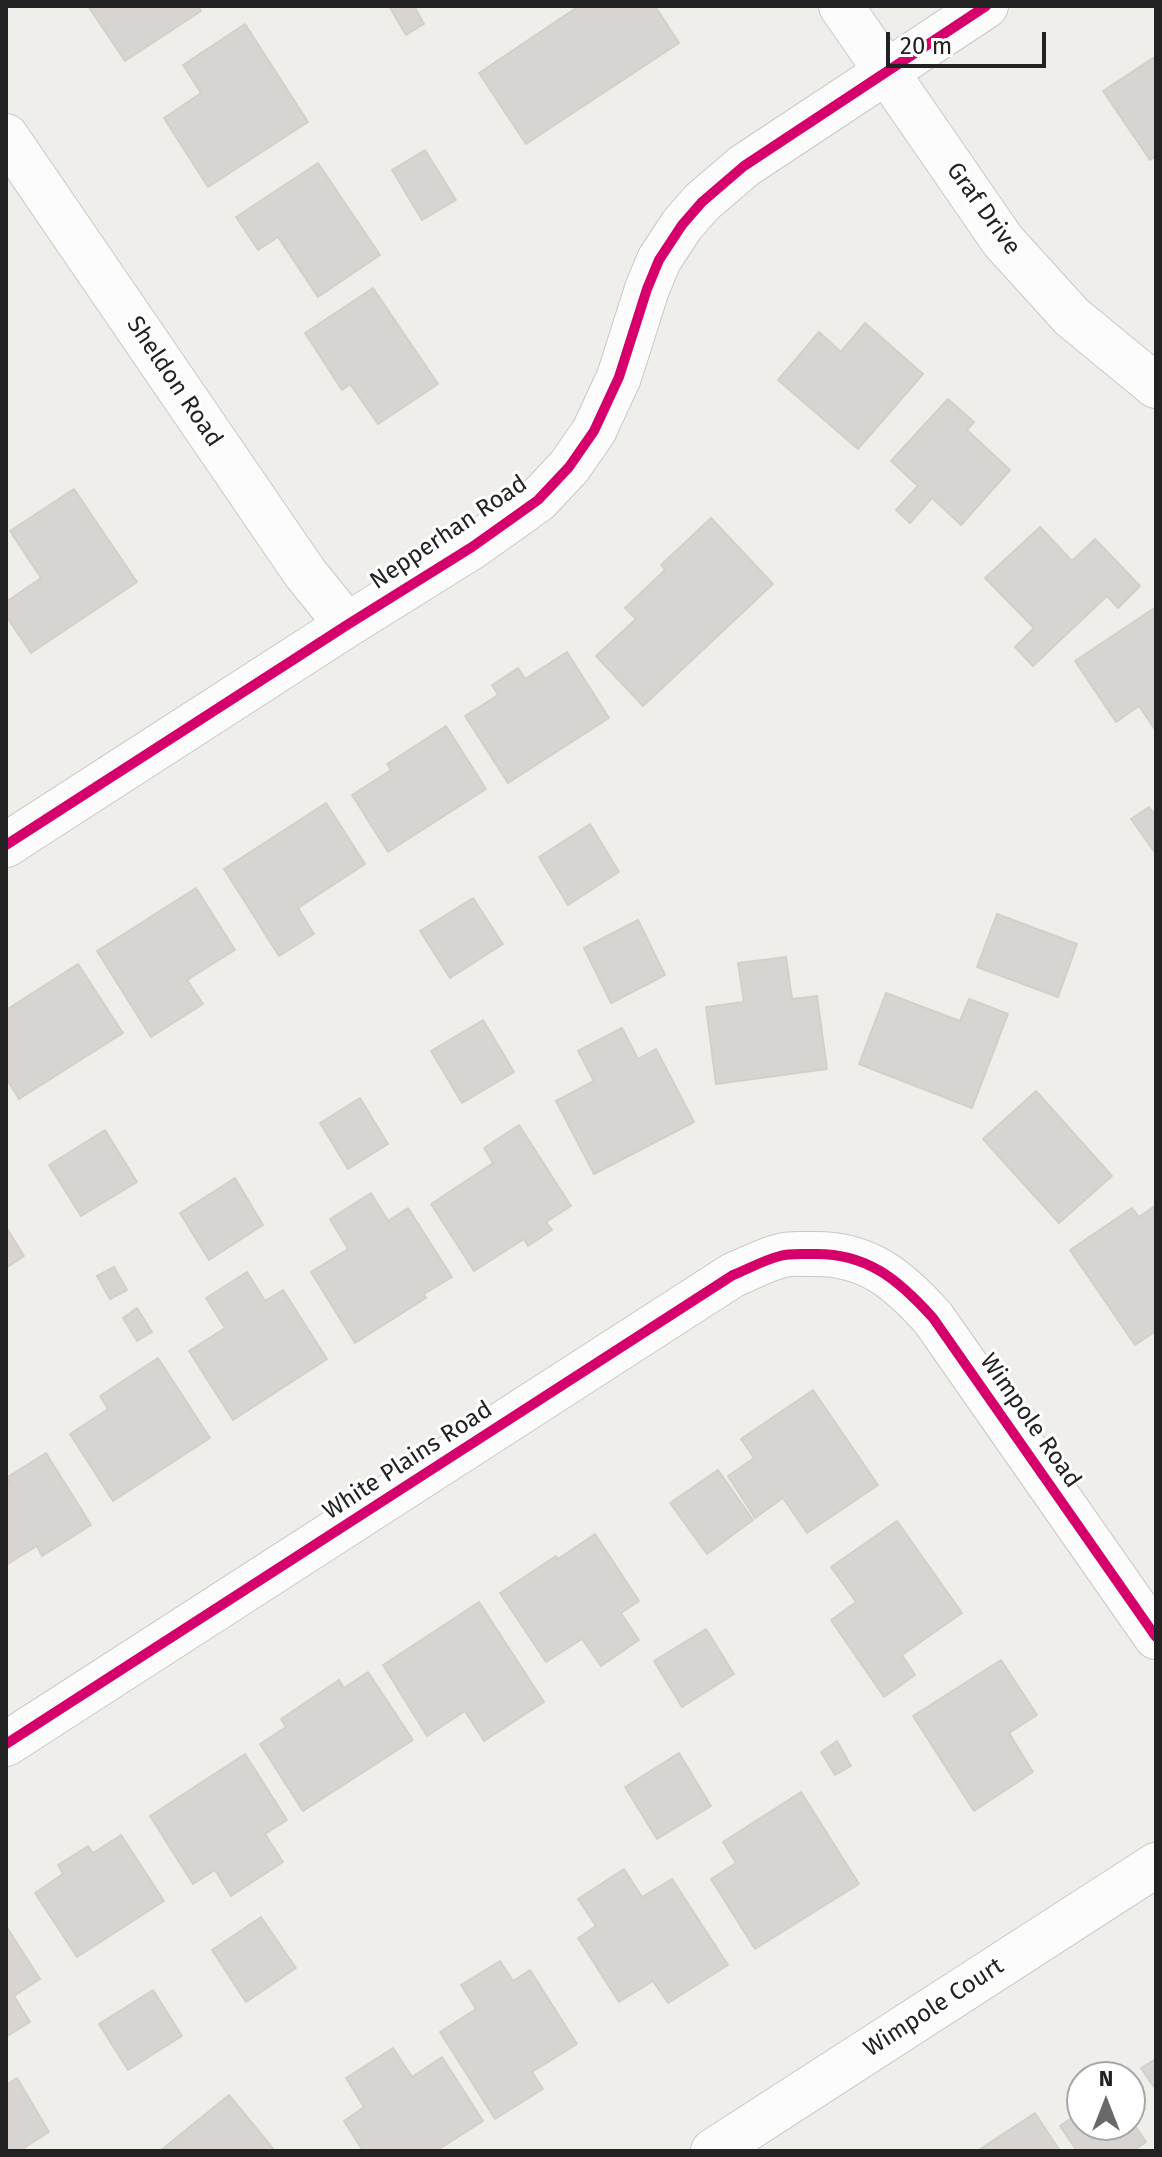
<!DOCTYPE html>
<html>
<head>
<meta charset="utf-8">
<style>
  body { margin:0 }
  #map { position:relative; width:1162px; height:2157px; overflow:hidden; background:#f0eeeb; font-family:"Fira Sans",sans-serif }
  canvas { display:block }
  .frame { position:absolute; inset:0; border:8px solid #222; pointer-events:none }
  .north { position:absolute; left:1066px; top:2061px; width:80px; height:80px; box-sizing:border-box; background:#fff; border:2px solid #a7a7a7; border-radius:50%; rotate:0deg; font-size:22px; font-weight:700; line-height:32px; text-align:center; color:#222 }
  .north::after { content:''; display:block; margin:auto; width:28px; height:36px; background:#6a6968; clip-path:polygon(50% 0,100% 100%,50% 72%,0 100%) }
  .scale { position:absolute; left:886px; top:32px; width:160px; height:36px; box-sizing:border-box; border:4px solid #222; border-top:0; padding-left:10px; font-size:24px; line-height:28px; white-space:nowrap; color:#222; -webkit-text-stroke:6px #fff; paint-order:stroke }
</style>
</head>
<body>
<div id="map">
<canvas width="1162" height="2157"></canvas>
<div class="frame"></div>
<div class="north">N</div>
<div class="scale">20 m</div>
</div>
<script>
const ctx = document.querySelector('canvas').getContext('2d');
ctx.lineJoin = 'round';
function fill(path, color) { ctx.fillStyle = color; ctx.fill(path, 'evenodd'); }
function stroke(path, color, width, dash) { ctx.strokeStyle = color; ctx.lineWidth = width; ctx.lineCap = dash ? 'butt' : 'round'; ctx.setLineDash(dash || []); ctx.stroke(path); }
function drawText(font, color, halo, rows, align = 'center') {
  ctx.font = font + ' "Fira Sans",sans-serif'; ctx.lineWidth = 6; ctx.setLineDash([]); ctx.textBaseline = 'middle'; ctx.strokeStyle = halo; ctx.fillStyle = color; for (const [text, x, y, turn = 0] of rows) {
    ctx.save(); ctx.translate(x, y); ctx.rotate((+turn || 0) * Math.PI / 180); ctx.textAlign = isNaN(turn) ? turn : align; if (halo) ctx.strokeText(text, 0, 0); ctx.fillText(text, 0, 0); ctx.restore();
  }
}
const building = new Path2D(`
  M 88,6 L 198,6 L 201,11 L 125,61 Z
  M 389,6 L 414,6 L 424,24 L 406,35 Z
  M 579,6 L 655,6 L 679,43 L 526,144 L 479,73 Z
  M 245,24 L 308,122 L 208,187 L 164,118 L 201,93 L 183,65 Z
  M 1156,56 L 1156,156 L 1150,160 L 1103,91 Z
  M 425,150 L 456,200 L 422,220 L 392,170 Z
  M 318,163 L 380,255 L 318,297 L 278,237 L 258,250 L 236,217 Z
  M 373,288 L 438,384 L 378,424 L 350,384 L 342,390 L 305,333 Z
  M 865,323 L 923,374 L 858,449 L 778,380 L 819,332 L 841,352 Z
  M 948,399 L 974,422 L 967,430 L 1010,470 L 961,525 L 932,498 L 910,523 L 896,510 L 918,486 L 891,461 Z
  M 74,489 L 137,582 L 31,653 L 6,616 L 6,602 L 41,578 L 10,531 Z
  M 711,518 L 773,584 L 643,706 L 596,656 L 636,619 L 625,608 L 665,570 L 661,565 Z
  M 1040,527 L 1072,561 L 1095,539 L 1140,586 L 1118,608 L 1107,596 L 1033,666 L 1015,647 L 1034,628 L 985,578 Z
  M 1156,607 L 1156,731 L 1139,706 L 1116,722 L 1075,661 Z
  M 567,652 L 609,718 L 508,783 L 465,716 L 498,695 L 492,685 L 518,668 L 525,679 Z
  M 446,726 L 486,789 L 388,852 L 352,795 L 391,770 L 387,764 Z
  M 326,803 L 365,864 L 298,908 L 314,934 L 279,956 L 224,869 Z
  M 1149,807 L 1156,816 L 1156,854 L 1131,819 Z
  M 590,824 L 619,872 L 568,905 L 539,857 Z
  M 196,888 L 235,950 L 187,980 L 203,1004 L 151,1037 L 97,951 Z
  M 473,898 L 503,944 L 450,978 L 420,931 Z
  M 997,914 L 1077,944 L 1058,997 L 977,967 Z
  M 638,920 L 665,975 L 611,1003 L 584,948 Z
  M 786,957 L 792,999 L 817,996 L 827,1069 L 716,1084 L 706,1007 L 744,1002 L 738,963 Z
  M 78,964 L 123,1033 L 19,1099 L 6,1078 L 6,1010 Z
  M 886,993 L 960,1021 L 969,999 L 1008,1014 L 972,1108 L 859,1064 Z
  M 483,1020 L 514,1072 L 462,1103 L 431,1051 Z
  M 622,1028 L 638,1059 L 656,1049 L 694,1122 L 594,1174 L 556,1101 L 594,1081 L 578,1051 Z
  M 1036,1091 L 1112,1176 L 1059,1223 L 983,1139 Z
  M 360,1098 L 388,1144 L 348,1169 L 320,1123 Z
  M 519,1125 L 571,1206 L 546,1222 L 552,1230 L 528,1246 L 524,1239 L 474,1271 L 431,1204 L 493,1163 L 484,1148 Z
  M 105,1130 L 137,1182 L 81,1216 L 49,1165 Z
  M 235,1178 L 263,1225 L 209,1260 L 180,1213 Z
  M 371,1193 L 388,1221 L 408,1208 L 452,1277 L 424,1294 L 426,1298 L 355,1343 L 311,1272 L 348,1249 L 330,1219 Z
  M 1156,1205 L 1156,1331 L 1135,1345 L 1070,1250 L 1132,1208 L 1139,1217 Z
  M 6,1227 L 24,1256 L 6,1268 Z
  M 114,1267 L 127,1290 L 110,1299 L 97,1276 Z
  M 247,1272 L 265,1301 L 283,1290 L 327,1359 L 233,1420 L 189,1351 L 225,1328 L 206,1298 Z
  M 137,1308 L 152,1332 L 137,1341 L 123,1318 Z
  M 158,1358 L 210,1438 L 113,1501 L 70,1434 L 108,1409 L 100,1396 Z
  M 813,1390 L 878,1485 L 807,1533 L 783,1498 L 755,1518 L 728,1476 L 754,1458 L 741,1439 Z
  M 46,1453 L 91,1525 L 42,1556 L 37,1546 L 6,1565 L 6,1484 L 9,1482 L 6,1478 Z
  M 718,1470 L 753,1520 L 707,1554 L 670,1503 Z
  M 897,1521 L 962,1613 L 902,1655 L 915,1675 L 884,1697 L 831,1620 L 856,1602 L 831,1567 Z
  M 595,1534 L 639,1601 L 621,1613 L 639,1640 L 601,1666 L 582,1639 L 546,1662 L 500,1593 L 556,1556 L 558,1559 Z
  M 479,1602 L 544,1702 L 484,1741 L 465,1711 L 427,1736 L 383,1665 Z
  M 706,1629 L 734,1674 L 682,1707 L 654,1661 Z
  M 1001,1660 L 1037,1715 L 1009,1733 L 1033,1772 L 974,1811 L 913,1716 Z
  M 368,1672 L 413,1740 L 303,1811 L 260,1744 L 286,1727 L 281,1719 L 339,1680 L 344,1688 Z
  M 837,1741 L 851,1766 L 835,1775 L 821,1752 Z
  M 679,1753 L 711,1806 L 657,1839 L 625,1787 Z
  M 245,1754 L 287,1820 L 265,1834 L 283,1862 L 231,1896 L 215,1870 L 193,1884 L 150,1816 Z
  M 801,1792 L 859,1884 L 755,1949 L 711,1879 L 736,1863 L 723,1842 Z
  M 121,1835 L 164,1901 L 77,1957 L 35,1893 L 63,1874 L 58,1865 L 88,1846 L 93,1853 Z
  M 624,1869 L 642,1897 L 672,1879 L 728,1965 L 668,2003 L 653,1981 L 619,2002 L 578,1938 L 596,1926 L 578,1899 Z
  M 261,1917 L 296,1968 L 246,2002 L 212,1950 Z
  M 6,1926 L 40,1979 L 14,1996 L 30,2022 L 6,2037 Z
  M 500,1961 L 513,1981 L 530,1970 L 577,2044 L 532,2072 L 543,2089 L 495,2119 L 440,2032 L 476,2009 L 461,1985 Z
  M 153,1990 L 182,2036 L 128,2070 L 99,2024 Z
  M 393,2048 L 412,2077 L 442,2057 L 483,2121 L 436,2151 L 363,2151 L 344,2121 L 364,2107 L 346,2078 Z
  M 1156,2059 L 1156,2090 L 1141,2068 Z
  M 17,2078 L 49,2132 L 19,2151 L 6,2151 L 6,2085 Z
  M 229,2095 L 275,2151 L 160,2151 Z
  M 1082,2111 L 1082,2125 L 1130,2125 L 1130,2118 L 1146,2142 L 1133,2151 L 1077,2151 L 1060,2126 Z
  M 1035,2113 L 1060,2151 L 977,2151 Z`);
const street = new Path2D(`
  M 841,6 L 1003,241 L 1072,317 L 1156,386
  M 6,136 L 305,573 L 347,625
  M 6,845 L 347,625 L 472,547 L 538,500 L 569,467 L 594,431 L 619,377 L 647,289 L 659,260 L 682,225 L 702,202 L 744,166 L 986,6
  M 6,1744 L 733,1275 C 748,1269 764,1260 780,1256 C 789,1253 801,1254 811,1254 C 866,1252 898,1279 933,1318 L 1156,1637
  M 713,2151 L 1156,1865`);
const cycleway = new Path2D(`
  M 6,845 L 347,625 L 472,547 L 538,500 L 569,467 L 594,431 L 619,377 L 647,289 L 659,260 L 682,225 L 702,202 L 744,166 L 986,6
  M 6,1744 L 733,1275 C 748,1269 764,1260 780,1256 C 789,1253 801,1254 811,1254 C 866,1252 898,1279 933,1318 L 1156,1637`);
const streetNames = [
  ["Graf Drive",983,209,54],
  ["Sheldon Road",174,382,56],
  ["Nepperhan Road",449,533,-34],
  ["Wimpole Road",1030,1421,55],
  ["White Plains Road",408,1461,-33],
  ["Wimpole Court",934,2008,-33]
];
fill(building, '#d7d4d2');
stroke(building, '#d3d0cc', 2);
stroke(street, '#c9c8c7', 46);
stroke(street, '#fdfcfc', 44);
stroke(cycleway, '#d6006c', 10);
drawText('24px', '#222', '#fff', streetNames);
</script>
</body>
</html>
